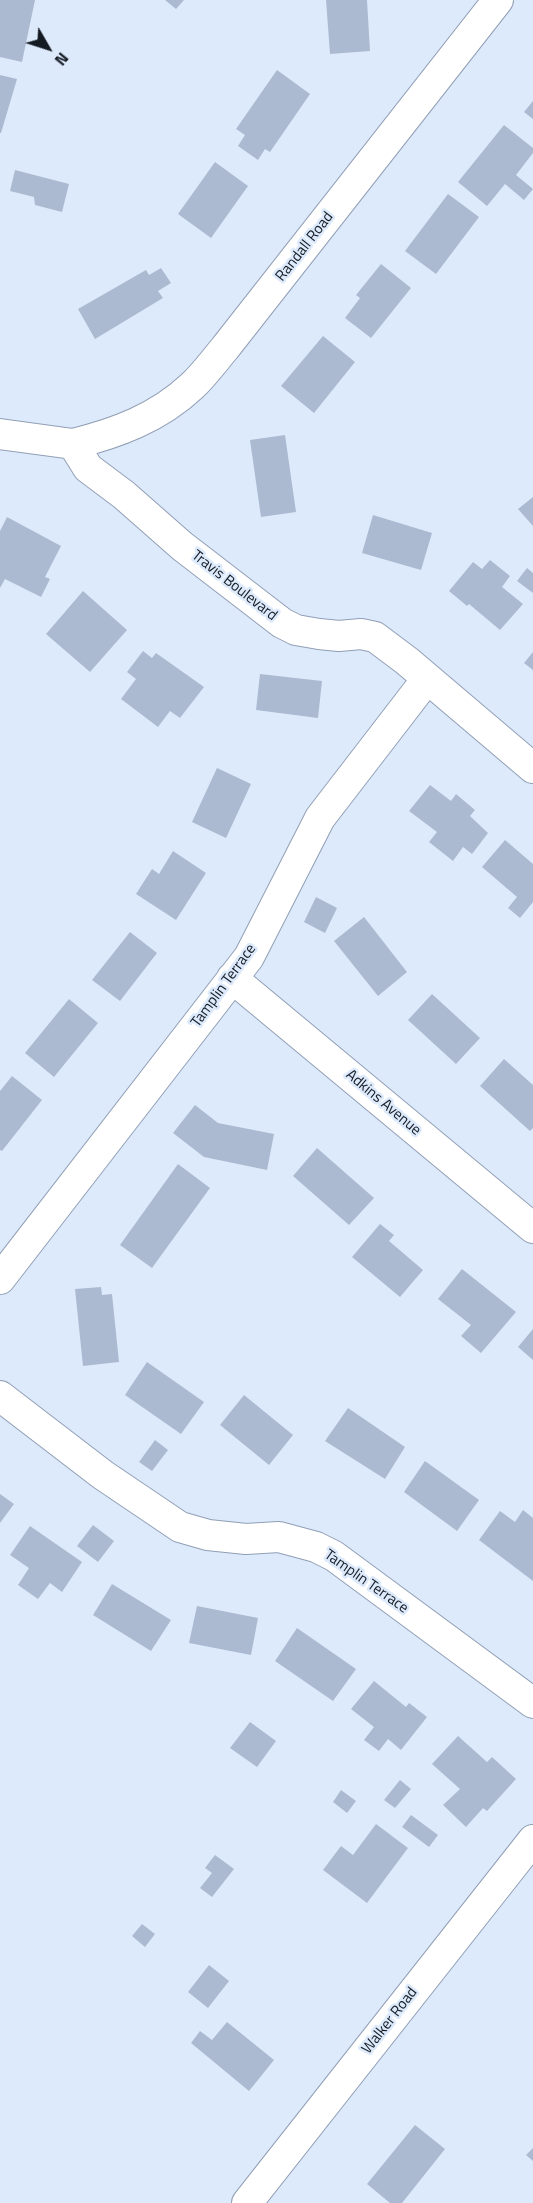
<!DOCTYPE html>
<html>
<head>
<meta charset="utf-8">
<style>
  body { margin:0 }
  #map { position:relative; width:533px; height:2203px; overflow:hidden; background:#ddeafc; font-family:"Titillium Web",sans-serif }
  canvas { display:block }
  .north { position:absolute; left:18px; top:18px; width:60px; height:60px; -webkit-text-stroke:4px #ddeafc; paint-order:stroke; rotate:129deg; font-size:16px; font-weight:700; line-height:24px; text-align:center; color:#151b23 }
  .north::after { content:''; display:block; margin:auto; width:21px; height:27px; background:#151b23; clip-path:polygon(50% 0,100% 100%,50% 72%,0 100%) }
</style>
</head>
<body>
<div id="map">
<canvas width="533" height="2203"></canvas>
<div class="north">N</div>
</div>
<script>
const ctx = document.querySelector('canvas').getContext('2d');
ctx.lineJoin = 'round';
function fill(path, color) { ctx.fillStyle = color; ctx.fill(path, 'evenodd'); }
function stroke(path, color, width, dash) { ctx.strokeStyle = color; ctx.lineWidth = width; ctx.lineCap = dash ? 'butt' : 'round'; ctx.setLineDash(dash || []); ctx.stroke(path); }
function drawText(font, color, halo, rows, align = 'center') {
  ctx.font = font + ' "Titillium Web",sans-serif'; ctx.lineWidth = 5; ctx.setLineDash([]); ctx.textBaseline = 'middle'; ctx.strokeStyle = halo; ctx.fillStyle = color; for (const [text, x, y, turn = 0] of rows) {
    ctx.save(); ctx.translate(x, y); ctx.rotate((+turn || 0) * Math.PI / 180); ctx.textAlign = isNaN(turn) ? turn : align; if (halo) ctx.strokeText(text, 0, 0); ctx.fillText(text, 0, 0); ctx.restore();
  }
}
const building = new Path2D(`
  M 0,0 L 35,0 L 22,62 L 0,57 Z
  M 165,0 L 184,0 L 176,9 Z
  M 326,0 L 367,0 L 370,51 L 330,54 Z
  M 277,70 L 310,94 L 270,152 L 265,149 L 258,160 L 238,146 L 245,135 L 236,129 Z
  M 0,75 L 17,79 L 1,133 L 0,133 Z
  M 533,101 L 533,119 L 524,112 Z
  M 504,125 L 533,148 L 533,153 L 516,175 L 533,189 L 524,200 L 505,184 L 487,206 L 458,182 Z
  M 215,162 L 248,186 L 211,238 L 178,214 Z
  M 15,170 L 69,184 L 62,212 L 35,205 L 34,197 L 10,191 Z
  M 448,194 L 479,217 L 436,274 L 405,251 Z
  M 381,264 L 411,288 L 371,338 L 345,318 L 360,298 L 356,295 Z
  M 161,268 L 171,283 L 158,291 L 163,298 L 95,339 L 78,309 L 146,270 L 149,275 Z
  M 323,336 L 355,362 L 314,413 L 281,386 Z
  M 285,435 L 296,512 L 261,517 L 250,440 Z
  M 533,497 L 533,526 L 518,509 Z
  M 373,515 L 432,533 L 421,570 L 362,553 Z
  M 7,517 L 61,546 L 45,577 L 50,579 L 41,597 L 5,579 L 0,588 L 0,531 Z
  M 490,560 L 510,576 L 502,587 L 523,604 L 500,630 L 469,604 L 467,606 L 449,591 L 473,562 L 482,569 Z
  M 527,568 L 533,573 L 533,593 L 517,581 Z
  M 83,591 L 127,630 L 90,672 L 46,634 Z
  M 143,651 L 152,658 L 156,653 L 204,687 L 180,718 L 170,711 L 158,727 L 121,699 L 136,679 L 127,672 Z
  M 533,652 L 533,670 L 524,663 Z
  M 260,674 L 322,681 L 318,718 L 256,710 Z
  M 217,768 L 251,784 L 226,838 L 192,822 Z
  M 430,785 L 451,801 L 456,794 L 475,810 L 470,816 L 488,833 L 472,854 L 463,847 L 453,861 L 429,842 L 437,832 L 409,811 Z
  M 505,840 L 533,864 L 533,902 L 520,918 L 508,908 L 517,897 L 482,867 Z
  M 173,851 L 206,873 L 176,920 L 136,894 L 152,869 L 159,874 Z
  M 316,897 L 337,908 L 325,933 L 304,922 Z
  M 364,917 L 407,972 L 378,996 L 334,941 Z
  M 130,932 L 157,953 L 120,1001 L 92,980 Z
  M 432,994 L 480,1038 L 456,1064 L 408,1020 Z
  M 69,999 L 98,1023 L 54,1077 L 25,1053 Z
  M 504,1059 L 533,1085 L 533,1128 L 530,1131 L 480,1086 Z
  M 12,1076 L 42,1100 L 2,1151 L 0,1150 L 0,1091 Z
  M 195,1105 L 218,1123 L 274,1134 L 267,1170 L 204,1157 L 173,1133 Z
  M 317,1148 L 374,1198 L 349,1225 L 293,1176 Z
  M 178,1164 L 210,1188 L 152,1268 L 120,1245 Z
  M 380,1224 L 394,1235 L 389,1241 L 423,1270 L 400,1297 L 352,1257 Z
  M 462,1269 L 516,1312 L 481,1353 L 461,1336 L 471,1325 L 438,1299 Z
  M 101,1287 L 102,1295 L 112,1294 L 119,1362 L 83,1366 L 75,1289 Z
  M 533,1329 L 533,1360 L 518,1347 Z
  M 147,1362 L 204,1402 L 181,1434 L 125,1395 Z
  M 244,1395 L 293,1435 L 269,1465 L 220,1425 Z
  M 348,1408 L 405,1447 L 385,1479 L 325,1441 Z
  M 155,1440 L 168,1450 L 152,1471 L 139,1462 Z
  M 425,1461 L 479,1500 L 457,1531 L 404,1492 Z
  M 0,1494 L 14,1504 L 0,1523 Z
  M 523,1510 L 533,1518 L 533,1581 L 479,1540 L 500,1511 L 515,1522 Z
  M 93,1525 L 114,1541 L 98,1562 L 77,1546 Z
  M 30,1526 L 82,1562 L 62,1592 L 50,1583 L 38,1599 L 18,1585 L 29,1568 L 10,1555 Z
  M 112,1584 L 171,1620 L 151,1651 L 93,1615 Z
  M 197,1606 L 258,1618 L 251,1655 L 189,1643 Z
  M 297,1628 L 356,1669 L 333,1701 L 275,1661 Z
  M 374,1681 L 406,1707 L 409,1703 L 427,1717 L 401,1750 L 388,1739 L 379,1751 L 364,1740 L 374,1727 L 351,1709 Z
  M 250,1722 L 276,1741 L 257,1767 L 230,1748 Z
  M 458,1736 L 487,1762 L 492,1757 L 516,1779 L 487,1811 L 483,1808 L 466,1827 L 443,1805 L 460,1789 L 432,1764 Z
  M 400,1780 L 411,1789 L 395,1808 L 384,1800 Z
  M 341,1790 L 356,1801 L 347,1813 L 333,1802 Z
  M 411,1815 L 438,1835 L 429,1847 L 402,1827 Z
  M 376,1824 L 408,1848 L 367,1903 L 323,1870 L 341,1846 L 353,1855 Z
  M 215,1855 L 234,1869 L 212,1897 L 200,1888 L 212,1873 L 205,1868 Z
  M 142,1924 L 155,1934 L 145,1947 L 132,1936 Z
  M 209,1965 L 229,1981 L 208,2008 L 188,1992 Z
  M 227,2022 L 274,2060 L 249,2091 L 191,2043 L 200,2031 L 212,2040 Z
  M 415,2125 L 445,2149 L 402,2203 L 390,2203 L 367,2184 Z
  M 533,2148 L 533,2161 L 526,2155 Z`);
const street = new Path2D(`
  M 0,434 L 73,444 L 88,468 L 124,495 L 182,546 L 282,623 L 296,630 L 319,634 L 339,636 L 361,634 L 375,637 L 407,661 L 533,768
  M 73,444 C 117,433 158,418 192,386 C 204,375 214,361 225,348 L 498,0
  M 232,978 L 533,1228
  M 0,1279 L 249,957 L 320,818 L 427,679
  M 0,1396 L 103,1475 L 180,1527 L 208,1535 L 246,1539 L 279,1537 L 316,1547 L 334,1556 L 533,1703
  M 247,2203 L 533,1840`);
const streetNames = [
  ["Randall Road",305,247,-52],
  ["Travis Boulevard",234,586,38],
  ["Tamplin Terrace",224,986,-54],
  ["Adkins Avenue",383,1103,40],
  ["Tamplin Terrace",366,1582,35],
  ["Walker Road",390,2021,-52]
];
fill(building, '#acbad1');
stroke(street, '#919fb5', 32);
stroke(street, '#fff', 30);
drawText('15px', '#151b23', '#ddeafc', streetNames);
</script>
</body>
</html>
